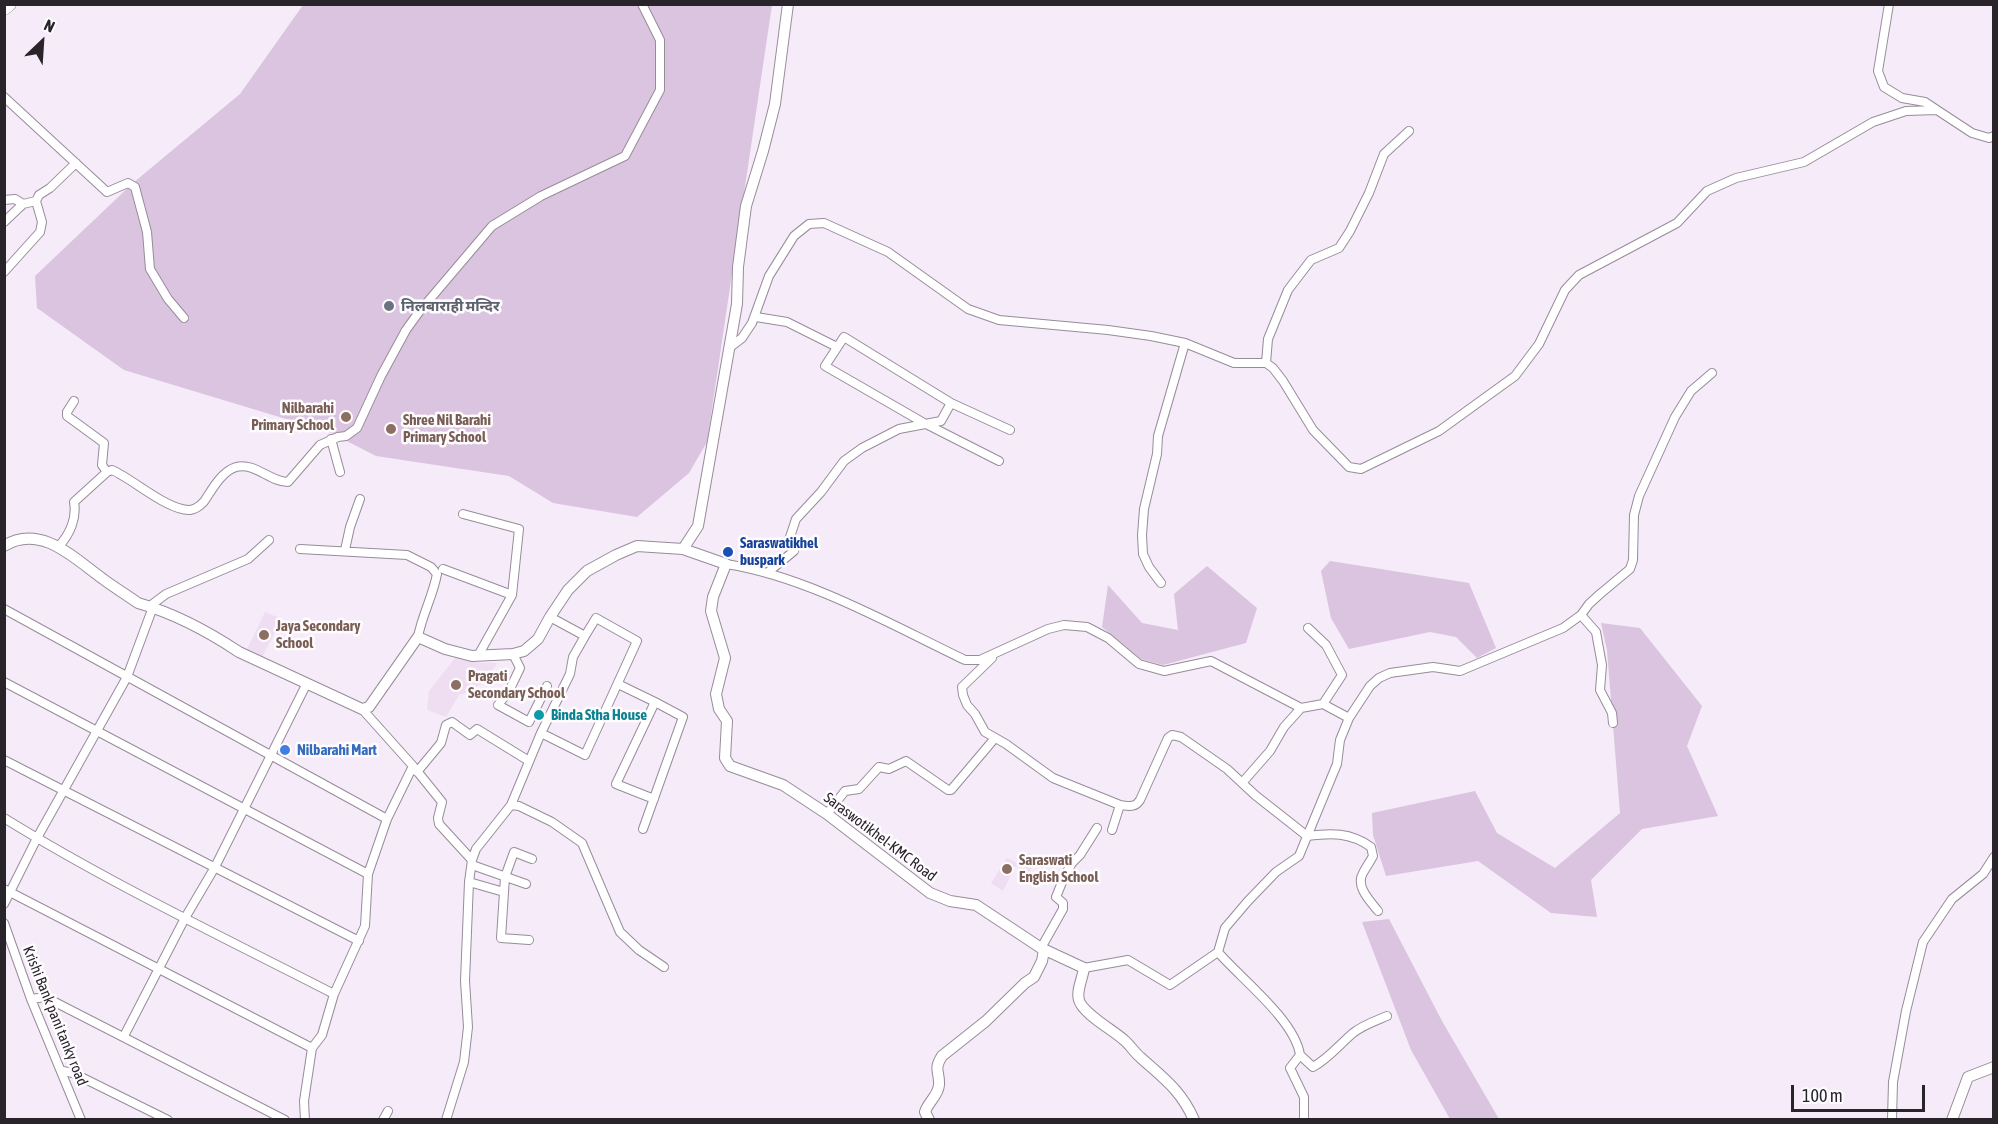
<!DOCTYPE html>
<html>
<head>
<meta charset="utf-8">
<style>
  body { margin:0 }
  #map { position:relative; width:1998px; height:1124px; overflow:hidden; background:#f6ebf9; font-family:"Asap Condensed",sans-serif }
  canvas { display:block }
  .frame { position:absolute; inset:0; border:6px solid #282429; pointer-events:none }
  .north { position:absolute; left:12px; top:12px; width:60px; height:60px; -webkit-text-stroke:4px #fefcfe; paint-order:stroke; rotate:25deg; font-size:16px; font-weight:700; line-height:24px; text-align:center; color:#282429 }
  .north::after { content:''; display:block; margin:auto; width:21px; height:27px; background:#282429; clip-path:polygon(50% 0,100% 100%,50% 72%,0 100%) }
  .scale { position:absolute; left:1791px; top:1085px; width:134px; height:27px; box-sizing:border-box; border:3px solid #282429; border-top:0; padding-left:8px; font-size:18px; line-height:21px; white-space:nowrap; color:#282429; -webkit-text-stroke:4px #fefcfe; paint-order:stroke }
</style>
</head>
<body>
<div id="map">
<canvas width="1998" height="1124"></canvas>
<div class="frame"></div>
<div class="north">N</div>
<div class="scale">100 m</div>
</div>
<script>
const ctx = document.querySelector('canvas').getContext('2d');
ctx.lineJoin = 'round';
function fill(path, color) { ctx.fillStyle = color; ctx.fill(path, 'evenodd'); }
function stroke(path, color, width, dash) { ctx.strokeStyle = color; ctx.lineWidth = width; ctx.lineCap = dash ? 'butt' : 'round'; ctx.setLineDash(dash || []); ctx.stroke(path); }
function drawText(font, color, halo, rows, align = 'center') {
  ctx.font = font + ' "Asap Condensed","Noto Sans Devanagari",sans-serif'; ctx.lineWidth = 5; ctx.setLineDash([]); ctx.textBaseline = 'middle'; ctx.strokeStyle = halo; ctx.fillStyle = color; for (const [text, x, y, turn = 0] of rows) {
    ctx.save(); ctx.translate(x, y); ctx.rotate((+turn || 0) * Math.PI / 180); ctx.textAlign = isNaN(turn) ? turn : align; if (halo) ctx.strokeText(text, 0, 0); ctx.fillText(text, 0, 0); ctx.restore();
  }
}
const built = new Path2D(`
  M 265,612 L 282,619 L 261,659 L 246,651 Z
  M 455,658 L 480,663 L 497,663 L 487,679 L 469,692 L 459,695 L 446,717 L 427,710 L 429,691 Z
  M 1028,853 L 1037,857 L 1029,873 L 1015,866 L 1003,891 L 991,883 L 1007,858 L 1021,865 Z`);
const green = new Path2D(`
  M 303,5 L 772,5 L 707,442 L 689,473 L 637,517 L 553,503 L 509,476 L 376,456 L 329,432 L 124,370 L 37,308 L 35,276 L 133,183 L 240,94 Z
  M 1330,561 L 1469,583 L 1496,648 L 1477,658 L 1456,637 L 1430,632 L 1349,649 L 1331,618 L 1321,571 Z
  M 1207,566 L 1257,608 L 1246,643 L 1163,665 L 1141,659 L 1102,627 L 1108,585 L 1142,623 L 1178,630 L 1174,594 Z
  M 1601,623 L 1640,628 L 1702,706 L 1687,746 L 1718,816 L 1642,829 L 1591,880 L 1597,917 L 1551,913 L 1478,861 L 1386,876 L 1373,835 L 1372,813 L 1475,791 L 1497,833 L 1555,868 L 1620,813 L 1607,650 Z
  M 1389,919 L 1442,1021 L 1499,1119 L 1450,1119 L 1411,1050 L 1362,922 Z`);
const minor = new Path2D(`
  M 1889,4 L 1878,71 L 1884,87 L 1902,98 L 1925,102 L 1937,110
  M 4,97 L 107,192 L 128,183 L 135,187 L 147,232 L 150,269 L 168,299 L 184,318
  M 4,200 L 15,199 L 23,204 L 36,201
  M 4,222 L 23,204
  M 4,272 L 40,232 L 42,222 L 36,201 L 39,195 L 50,188 L 76,163
  M 756,317 L 787,322 L 837,347
  M 729,348 L 742,338 L 752,323 L 769,276 L 794,236 L 809,224 L 824,223 L 888,252 L 968,309 L 999,320 L 1108,330 L 1151,336 L 1185,343 L 1234,363 L 1266,363 L 1273,368 L 1283,381 L 1313,430 L 1349,467 L 1361,469 L 1439,431 L 1515,376 L 1539,344 L 1565,290 L 1579,275 L 1677,223 L 1707,191 L 1736,178 L 1804,162 L 1873,122 L 1906,111 L 1937,110 L 1972,133 L 1989,138 L 1994,136
  M 1266,363 L 1268,339 L 1288,290 L 1311,260 L 1339,248 L 1350,231 L 1369,193 L 1384,154 L 1409,131
  M 74,401 L 67,412 L 67,416 L 104,443 L 102,465 L 107,472
  M 331,439 L 340,472
  M 999,461 L 924,423 L 825,366 L 844,337 L 951,403 L 1010,430
  M 463,514 L 519,529 L 512,595 L 479,654
  M 59,546 C 70,534 77,518 74,502 L 107,472 L 112,470 C 133,479 168,511 190,510 C 197,509 204,503 207,497 C 214,486 223,471 236,467 C 255,462 270,482 288,482 L 320,445 L 338,437 L 346,436 L 357,428 L 381,376 L 406,330 L 419,312 L 492,226 L 541,196 L 625,156 L 660,90 L 660,40 L 642,4
  M 300,549 L 407,555 L 431,567 L 437,574 C 433,596 422,615 418,637
  M 345,550 L 350,527 L 360,499
  M 726,564 C 806,576 892,625 965,660 L 980,660 L 1048,629 L 1064,625 L 1087,627 L 1108,638 L 1139,664 L 1164,671 L 1211,661 L 1301,708 L 1323,704 L 1349,718 L 1370,686 L 1379,678 L 1390,673 L 1433,667 L 1460,671 L 1563,628 L 1581,615 L 1589,604 L 1600,594 L 1630,569 L 1633,560 L 1634,515 L 1639,496 L 1675,417 L 1691,391 L 1712,373
  M 443,569 L 512,595
  M 767,573 L 794,551 L 788,543 L 796,519 L 821,492 L 844,461 L 862,448 L 899,429 L 941,421 L 951,403
  M 1161,583 L 1149,567 L 1143,554 L 1142,535 L 1144,509 L 1157,454 L 1158,436 L 1185,343
  M 150,606 L 166,594 L 248,559 L 269,540
  M 4,609 L 387,819
  M 1581,615 L 1596,632 L 1602,665 L 1600,690 L 1612,713 L 1613,723
  M 1308,628 L 1326,645 L 1342,675 L 1323,704
  M 513,654 L 520,668 L 509,691 L 498,705 L 529,722 L 547,686
  M 992,658 L 962,687 L 963,695 L 967,705 L 975,714 L 985,732 L 1006,744 L 1053,778 L 1120,805 C 1129,806 1135,808 1140,800 L 1168,738 L 1172,735 L 1181,737 L 1227,769 L 1255,795 L 1307,836 C 1331,833 1350,832 1371,847 L 1373,856 C 1370,862 1366,867 1363,873 C 1355,886 1370,901 1378,911
  M 4,682 L 368,874
  M 618,684 L 655,702 L 616,784 L 654,799
  M 362,709 L 413,766 L 442,802 L 438,818 L 439,824 L 472,860
  M 541,733 L 585,755 L 637,641 L 596,618 L 585,636
  M 4,760 L 359,941
  M 417,772 L 441,743 L 446,725 L 452,722 L 470,735 L 477,729 L 529,761
  M 1242,783 L 1270,751 L 1284,727 L 1301,708
  M 511,805 L 541,733 L 570,674 L 573,657 L 585,636 L 550,617
  M 827,814 L 845,791 L 859,789 L 879,767 L 889,769 L 906,761 L 948,790 L 951,790 L 995,738
  M 4,818 C 109,883 225,938 334,994
  M 643,829 L 683,717 L 655,702
  M 1112,830 L 1120,805
  M 472,865 L 526,884
  M 469,882 L 504,892
  M 4,889 L 312,1048
  M 4,904 L 37,838 L 127,677 L 153,607
  M 4,923 L 31,999 L 81,1120
  M 529,940 L 501,938 L 505,877 L 514,852 L 532,859
  M 1041,948 L 1063,909 L 1063,903 L 1056,897 L 1065,875 L 1072,863 L 1080,855 L 1097,828
  M 1218,952 L 1225,928 L 1248,901 L 1276,872 L 1299,856 L 1337,764 L 1340,740 L 1349,718
  M 1084,968 L 1128,960 L 1170,985 L 1218,952 C 1240,978 1295,1020 1300,1055 L 1290,1068 L 1304,1097 L 1304,1120
  M 31,999 L 45,997 L 285,1120
  M 124,1036 L 185,918 L 215,867 L 307,683
  M 1300,1055 L 1313,1067 C 1329,1058 1339,1045 1353,1033 C 1363,1025 1375,1021 1387,1016
  M 63,1071 L 73,1073 L 168,1120
  M 305,1120 L 304,1101 L 312,1048 L 322,1035 L 334,994 L 365,926 L 368,874 L 387,819 L 413,766
  M 383,1120 L 388,1111
  M 446,1120 L 464,1062 L 468,1027 L 465,981 L 469,882 L 472,860 L 476,849 L 511,805 L 519,806 L 552,822 L 582,843 L 620,932 L 639,950 L 664,967
  M 1892,1120 L 1893,1082 L 1906,1011 L 1923,942 L 1952,899 L 1983,874 L 1994,857`);
const tertiary = new Path2D(`
  M 4,546 C 41,523 75,559 103,579 C 115,588 127,595 138,603 C 173,613 209,632 239,652 L 362,709 L 369,707 L 418,637 L 445,649 L 472,656 L 513,654 L 524,651 L 538,639 L 550,617 L 568,590 L 587,571 L 616,555 L 637,546 L 683,549 L 726,564 L 713,597 L 711,611 L 725,658 L 716,694 L 719,709 L 727,721 L 725,758 L 730,766 L 783,785 L 827,814 L 930,893 L 950,901 L 976,905 L 1041,948 L 1084,968 C 1083,977 1076,991 1079,1000 C 1082,1013 1113,1030 1124,1040 C 1130,1045 1134,1052 1140,1057 C 1163,1078 1181,1090 1194,1120
  M 683,549 L 698,526 L 737,304 L 738,267 L 746,206 L 763,151 L 775,104 L 788,4
  M 929,1120 L 925,1112 C 928,1102 938,1096 939,1085 C 940,1072 933,1070 942,1056 L 986,1021 L 1025,983 L 1034,977 L 1042,961 L 1044,950
  M 1952,1120 L 1968,1077 L 1994,1067`);
const primary = new Path2D(`
  M 4,8 L 9,4`);
const markers = [
  [389,306,6,"#6b7280"],
  [346,417,6,"#8d6e63"],
  [391,429,6,"#8d6e63"],
  [728,552,6,"#1a4fb4"],
  [264,635,6,"#8d6e63"],
  [456,685,6,"#8d6e63"],
  [539,715,6,"#0f9aa8"],
  [285,750,6,"#3f7fe0"],
  [1007,869,6,"#8d6e63"]
];
const worshipNames = [
  ["निलबाराही मन्दिर",401,306]
];
const educationNames = [
  ["Nilbarahi",334,408,"right"],
  ["Primary School",334,425,"right"],
  ["Shree Nil Barahi",403,420],
  ["Primary School",403,437],
  ["Jaya Secondary",276,626],
  ["School",276,643],
  ["Pragati",468,676],
  ["Secondary School",468,693],
  ["Saraswati",1019,860],
  ["English School",1019,877]
];
const transitNames = [
  ["Saraswatikhel",740,543],
  ["buspark",740,560]
];
const cultureNames = [
  ["Binda Stha House",551,715]
];
const shopNames = [
  ["Nilbarahi Mart",297,750]
];
const streetNames = [
  ["Saraswotikhel-KMC Road",880,837,37],
  ["Krishi Bank pani tanky road",55,1016,68]
];
fill(built, '#efdef2');
fill(green, '#dac4df');
stroke(minor, '#978c99', 10);
stroke(tertiary, '#978c99', 12);
stroke(primary, '#978c99', 15);
stroke(minor, '#fff', 8);
stroke(tertiary, '#fff', 10);
stroke(primary, '#fff', 14);
for (const [x, y, r, color] of markers) { const dot = new Path2D(); dot.arc(x, y, r, 0, 2 * Math.PI); ctx.fillStyle = color; ctx.fill(dot); stroke(dot, '#fefcfe', 2); }
drawText('bold 15px', '#5b616d', '#fefcfe', worshipNames, 'left');
drawText('bold 15px', '#785e54', '#fefcfe', educationNames, 'left');
drawText('bold 15px', '#164399', '#fefcfe', transitNames, 'left');
drawText('bold 15px', '#0d838f', '#fefcfe', cultureNames, 'left');
drawText('bold 15px', '#366cbe', '#fefcfe', shopNames, 'left');
drawText('15px', '#282429', '#fefcfe', streetNames);
</script>
</body>
</html>
